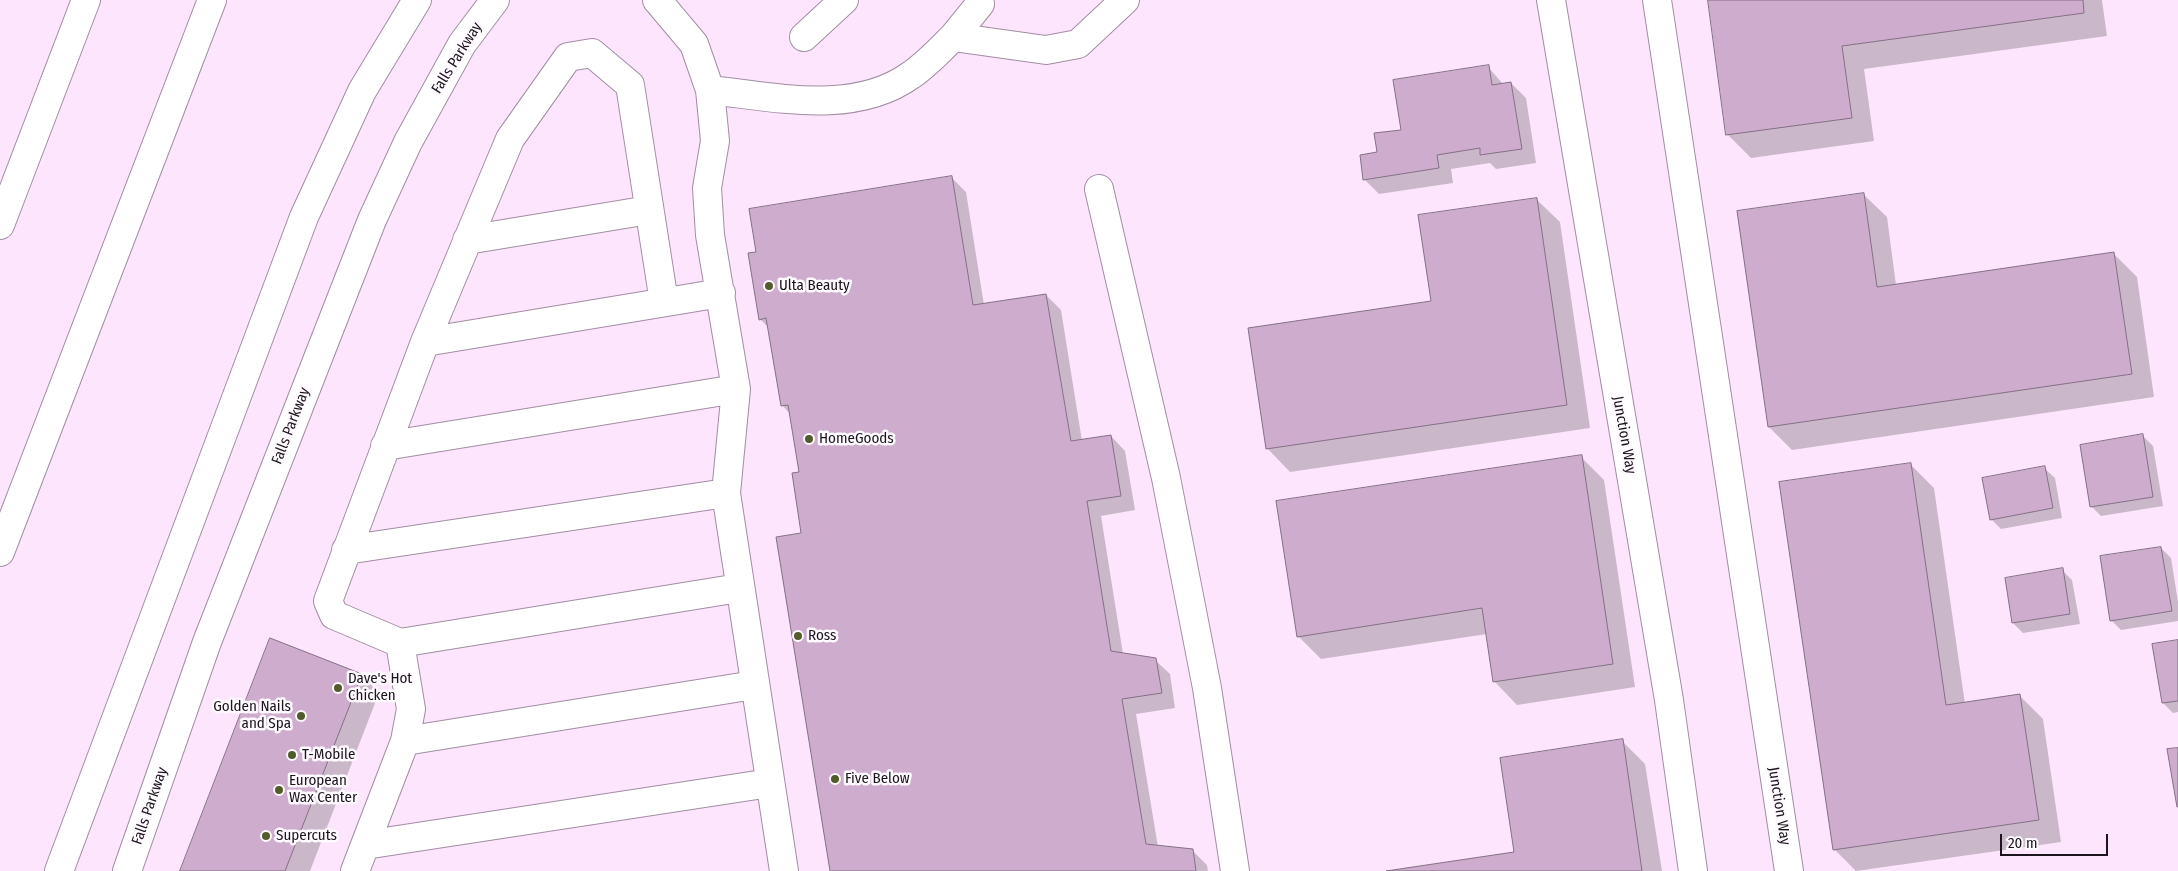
<!DOCTYPE html>
<html>
<head>
<meta charset="utf-8">
<style>
  body { margin:0 }
  #map { position:relative; width:2178px; height:871px; overflow:hidden; background:#fde6fd; font-family:"Fira Sans Condensed",sans-serif }
  canvas { display:block }
  .scale { position:absolute; left:2000px; top:834px; width:108px; height:22px; box-sizing:border-box; border:2px solid #1c151d; border-top:0; padding-left:6px; font-size:15px; line-height:18px; white-space:nowrap; color:#1c151d; -webkit-text-stroke:4px #fefaff; paint-order:stroke }
</style>
</head>
<body>
<div id="map">
<canvas width="2178" height="871"></canvas>
<div class="scale">20 m</div>
</div>
<script>
const ctx = document.querySelector('canvas').getContext('2d');
ctx.lineJoin = 'round';
function fill(path, color) { ctx.fillStyle = color; ctx.fill(path, 'evenodd'); }
function stroke(path, color, width, dash) { ctx.strokeStyle = color; ctx.lineWidth = width; ctx.lineCap = dash ? 'butt' : 'round'; ctx.setLineDash(dash || []); ctx.stroke(path); }
function drawText(font, color, halo, rows, align = 'center') {
  ctx.font = font + ' "Fira Sans Condensed",sans-serif'; ctx.lineWidth = 5; ctx.setLineDash([]); ctx.textBaseline = 'middle'; ctx.strokeStyle = halo; ctx.fillStyle = color; for (const [text, x, y, turn = 0] of rows) {
    ctx.save(); ctx.translate(x, y); ctx.rotate((+turn || 0) * Math.PI / 180); ctx.textAlign = isNaN(turn) ? turn : align; if (halo) ctx.strokeText(text, 0, 0); ctx.fillText(text, 0, 0); ctx.restore();
  }
}
const shadow = new Path2D(`
  M 1709,0 L 2102,0 L 2107,36 L 1864,69 L 1874,141 L 1751,158 L 1727,134 Z
  M 1488,67 L 1503,84 L 1511,83 L 1526,98 L 1536,163 L 1496,169 L 1490,163 L 1451,169 L 1453,183 L 1379,194 L 1364,179 L 1378,153 L 1402,131 Z
  M 952,178 L 966,192 L 984,305 L 1046,295 L 1061,310 L 1082,441 L 1111,436 L 1125,451 L 1135,510 L 1101,516 L 1123,654 L 1155,660 L 1170,674 L 1175,708 L 1136,714 L 1158,847 L 1192,850 L 1207,865 L 1208,871 L 832,871 L 803,534 L 801,473 L 791,415 L 782,405 L 769,328 L 760,319 Z
  M 1863,194 L 1887,217 L 1896,285 L 2114,254 L 2137,277 L 2154,397 L 1792,450 L 1769,427 Z
  M 1536,199 L 1560,222 L 1590,428 L 1290,472 L 1267,448 L 1432,302 Z
  M 2143,436 L 2153,446 L 2163,506 L 2101,516 L 2091,506 Z
  M 1581,457 L 1604,480 L 1635,687 L 1517,705 L 1494,681 L 1487,634 L 1321,659 L 1298,636 Z
  M 1910,464 L 1934,488 L 1965,704 L 2020,696 L 2043,719 L 2061,842 L 1856,871 L 1834,849 Z
  M 2044,468 L 2055,478 L 2062,518 L 2001,529 L 1991,519 Z
  M 2161,548 L 2171,558 L 2178,602 L 2178,621 L 2121,630 L 2111,620 Z
  M 2062,570 L 2072,580 L 2080,624 L 2023,633 L 2013,623 Z
  M 2178,641 L 2178,712 L 2173,713 L 2163,703 Z
  M 361,675 L 379,693 L 310,871 L 182,871 Z
  M 1622,741 L 1645,764 L 1662,871 L 1394,871 L 1516,853 Z`);
const building = new Path2D(`
  M 1708,0 L 2083,0 L 2084,13 L 1842,46 L 1852,118 L 1726,135 Z
  M 1489,65 L 1492,85 L 1511,82 L 1522,149 L 1480,155 L 1480,148 L 1437,155 L 1439,168 L 1363,180 L 1360,155 L 1377,152 L 1374,133 L 1401,130 L 1393,80 Z
  M 952,176 L 973,305 L 1046,294 L 1071,441 L 1111,435 L 1121,496 L 1087,501 L 1111,651 L 1156,658 L 1162,693 L 1122,699 L 1146,844 L 1193,849 L 1196,871 L 830,871 L 776,537 L 801,533 L 792,473 L 799,472 L 788,405 L 781,406 L 766,318 L 759,320 L 748,253 L 756,252 L 749,209 Z
  M 1864,193 L 1877,287 L 2114,252 L 2132,374 L 1768,427 L 1737,211 Z
  M 1537,198 L 1567,405 L 1266,449 L 1248,328 L 1431,301 L 1418,215 Z
  M 2143,434 L 2153,497 L 2090,507 L 2080,445 Z
  M 1582,455 L 1613,664 L 1493,682 L 1482,608 L 1297,637 L 1276,501 Z
  M 1911,463 L 1946,705 L 2020,694 L 2039,820 L 1833,850 L 1779,482 Z
  M 2045,466 L 2053,508 L 1990,520 L 1982,478 Z
  M 2161,547 L 2172,611 L 2110,621 L 2100,556 Z
  M 2063,568 L 2070,614 L 2012,623 L 2005,578 Z
  M 270,638 L 362,674 L 285,871 L 180,871 Z
  M 2178,640 L 2178,701 L 2162,703 L 2152,644 Z
  M 1623,739 L 1642,871 L 1386,871 L 1514,852 L 1500,758 Z
  M 2178,748 L 2178,807 L 2177,807 L 2167,749 Z`);
const minor = new Path2D(`
  M 657,0 L 694,44 L 710,90 L 715,141 L 707,188 L 710,235 L 736,389 L 726,493 L 784,871
  M 1551,0 L 1669,700 L 1693,871
  M 1657,0 L 1789,871
  M 804,37 L 844,0
  M 953,37 L 980,4
  M 710,90 C 775,97 854,116 911,75 C 926,65 940,50 953,37 L 1046,50 L 1078,44 L 1125,0
  M 1099,189 L 1166,478 L 1207,688 L 1235,871
  M 467,240 L 649,210
  M 664,302 L 630,85 L 592,53 L 568,57 L 510,139 L 425,342 L 721,293
  M 385,446 L 736,389
  M 346,550 L 726,493
  M 400,643 L 739,588
  M 405,741 L 754,685
  M 365,845 L 770,783
  M 59,871 L 304,217 L 362,91 L 417,0
  M 127,871 L 207,642 L 372,220 L 408,142 L 462,44 L 495,0
  M 355,871 L 405,741 L 411,709 L 400,643 L 334,615 L 328,601 L 425,342`);
const highway = new Path2D(`
  M 0,225 L 86,0
  M 0,552 L 212,0`);
const markers = [
  [769,286,5,"#525b2a"],
  [809,439,5,"#525b2a"],
  [798,636,5,"#525b2a"],
  [338,688,5,"#525b2a"],
  [301,716,5,"#525b2a"],
  [292,755,5,"#525b2a"],
  [835,779,5,"#525b2a"],
  [279,790,5,"#525b2a"],
  [266,836,5,"#525b2a"]
];
const streetNames = [
  ["Falls Parkway",457,58,-58],
  ["Falls Parkway",291,426,-69],
  ["Junction Way",1624,435,80],
  ["Falls Parkway",150,806,-71],
  ["Junction Way",1779,806,81]
];
const poiNames = [
  ["Ulta Beauty",779,286],
  ["HomeGoods",819,439],
  ["Ross",808,636],
  ["Dave's Hot",348,679],
  ["Chicken",348,696],
  ["Golden Nails",291,707,"right"],
  ["and Spa",291,724,"right"],
  ["T-Mobile",302,755],
  ["Five Below",845,779],
  ["European",289,781],
  ["Wax Center",289,798],
  ["Supercuts",276,836]
];
fill(shadow, '#0003');
fill(building, '#cdacce');
stroke(building, '#847085', 1);
stroke(minor, '#a28da3', 30);
stroke(highway, '#a28da3', 30);
stroke(minor, '#fff', 28);
stroke(highway, '#fff', 28);
for (const [x, y, r, color] of markers) { const dot = new Path2D(); dot.arc(x, y, r, 0, 2 * Math.PI); ctx.fillStyle = color; ctx.fill(dot); stroke(dot, '#fefaff', 2); }
drawText('15px', '#1c151d', '#fefaff', streetNames);
drawText('15px', '#1c151d', '#fefaff', poiNames, 'left');
</script>
</body>
</html>
